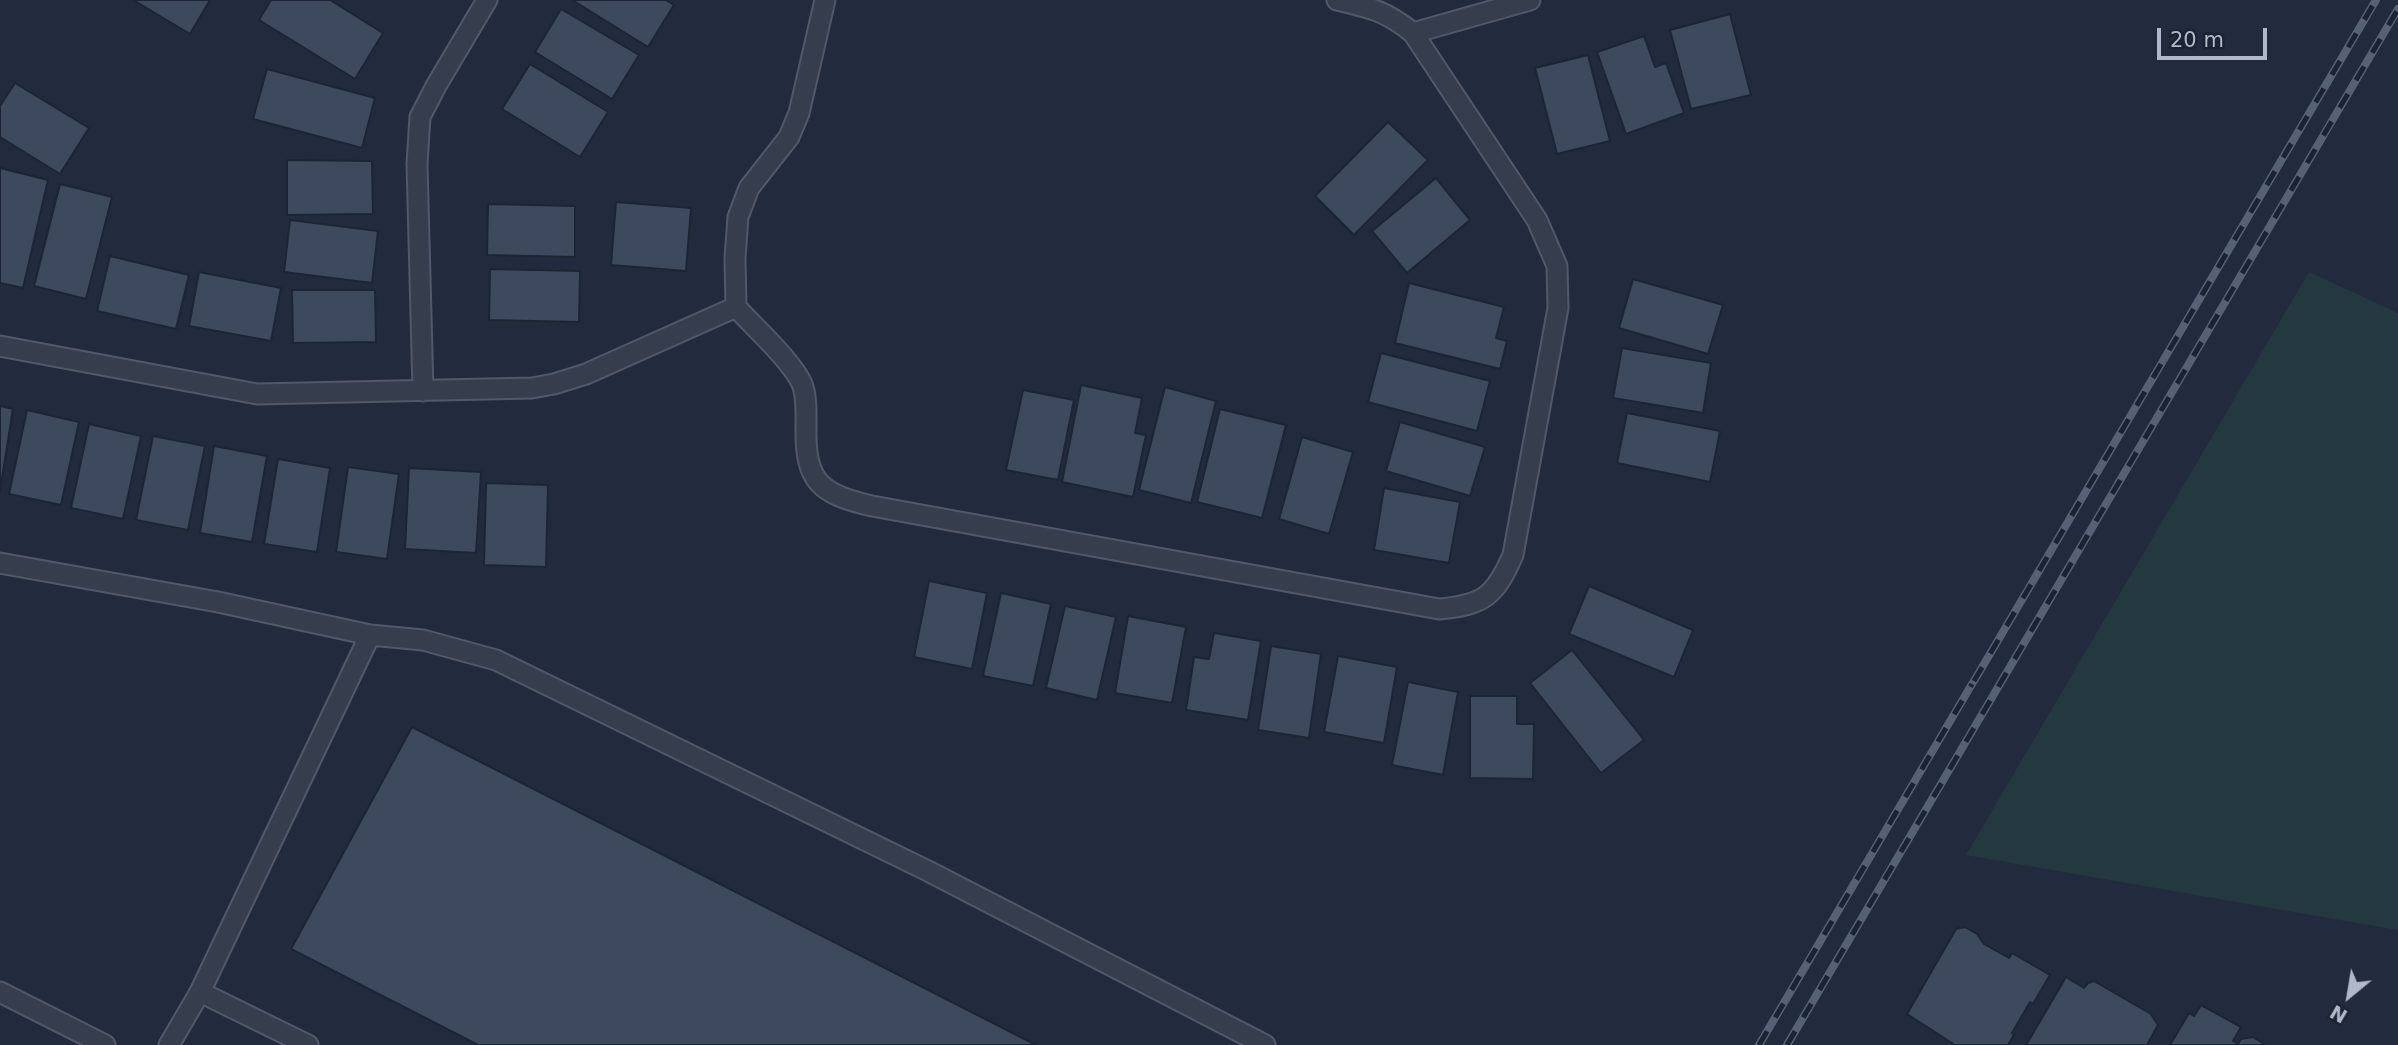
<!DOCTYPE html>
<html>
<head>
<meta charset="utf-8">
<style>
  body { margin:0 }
  #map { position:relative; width:2398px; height:1045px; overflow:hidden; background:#222b3e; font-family:"DejaVu Sans",sans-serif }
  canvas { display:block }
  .north { position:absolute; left:2314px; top:961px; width:70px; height:70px; -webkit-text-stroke:5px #1b2332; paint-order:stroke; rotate:210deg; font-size:19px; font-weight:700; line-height:28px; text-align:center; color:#b1b8c9 }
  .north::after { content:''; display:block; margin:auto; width:24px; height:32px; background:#b1b8c9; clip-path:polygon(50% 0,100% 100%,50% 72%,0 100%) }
  .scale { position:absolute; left:2157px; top:28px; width:110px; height:32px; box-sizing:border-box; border:4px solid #b1b8c9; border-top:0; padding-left:9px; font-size:21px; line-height:24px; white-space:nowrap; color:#b1b8c9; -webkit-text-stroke:5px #1b2332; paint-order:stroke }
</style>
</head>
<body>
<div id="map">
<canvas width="2398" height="1045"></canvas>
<div class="north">N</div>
<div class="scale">20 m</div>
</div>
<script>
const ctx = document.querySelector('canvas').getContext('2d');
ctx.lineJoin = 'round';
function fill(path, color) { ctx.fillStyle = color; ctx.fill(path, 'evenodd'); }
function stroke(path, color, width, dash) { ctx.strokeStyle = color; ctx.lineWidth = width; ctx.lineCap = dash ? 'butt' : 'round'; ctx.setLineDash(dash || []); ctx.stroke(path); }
const green = new Path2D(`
  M 2309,272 L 2398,313 L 2398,930 L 1966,855 Z`);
const building = new Path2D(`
  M 133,0 L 210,0 L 190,34 Z
  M 271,0 L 330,0 L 383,33 L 355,79 L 259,20 Z
  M 572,0 L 666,0 L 674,5 L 648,47 Z
  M 561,9 L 639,55 L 612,99 L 535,52 Z
  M 1730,14 L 1751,95 L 1691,109 L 1670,30 Z
  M 1644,36 L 1655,67 L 1666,63 L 1684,113 L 1626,134 L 1597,52 Z
  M 1588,55 L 1610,141 L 1557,154 L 1535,68 Z
  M 530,64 L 608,112 L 580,157 L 502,109 Z
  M 267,69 L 375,98 L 362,148 L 253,119 Z
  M 15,83 L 89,128 L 60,174 L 0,137 L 0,106 Z
  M 1388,122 L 1428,160 L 1354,235 L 1315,196 Z
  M 287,160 L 372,161 L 373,214 L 287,215 Z
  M 0,168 L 48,180 L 23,288 L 0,283 Z
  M 1436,178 L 1470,220 L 1407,273 L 1372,231 Z
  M 60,184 L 112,197 L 86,299 L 34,286 Z
  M 616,202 L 691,208 L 686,271 L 611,265 Z
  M 488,204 L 575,206 L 575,257 L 487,255 Z
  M 290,220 L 378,231 L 372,283 L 284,272 Z
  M 110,256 L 189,275 L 176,329 L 97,311 Z
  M 490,269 L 580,271 L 579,322 L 489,320 Z
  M 199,272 L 281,288 L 271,341 L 189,326 Z
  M 1633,279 L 1723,305 L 1708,354 L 1619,328 Z
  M 1409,283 L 1504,307 L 1496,338 L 1507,341 L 1500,369 L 1395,343 Z
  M 292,290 L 375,290 L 376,342 L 293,343 Z
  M 1622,348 L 1711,363 L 1703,413 L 1613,398 Z
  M 1381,353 L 1490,381 L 1477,431 L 1368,402 Z
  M 1081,385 L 1142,398 L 1135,433 L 1146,435 L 1133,497 L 1062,482 Z
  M 1165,387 L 1216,401 L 1191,503 L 1139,490 Z
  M 1023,390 L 1074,400 L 1058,480 L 1006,470 Z
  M 0,406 L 13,409 L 0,491 Z
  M 1220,409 L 1286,425 L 1262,518 L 1197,502 Z
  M 27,410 L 79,422 L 61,505 L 9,494 Z
  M 1627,413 L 1720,431 L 1710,482 L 1617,463 Z
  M 1400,422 L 1485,447 L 1470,496 L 1386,471 Z
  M 89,424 L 141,436 L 123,519 L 71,508 Z
  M 153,436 L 205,446 L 188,530 L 136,520 Z
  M 1302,437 L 1353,452 L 1329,534 L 1279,519 Z
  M 214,446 L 267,456 L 252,542 L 200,533 Z
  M 278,459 L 330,468 L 317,552 L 264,544 Z
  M 348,467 L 399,474 L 387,559 L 336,552 Z
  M 409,468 L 481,472 L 476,553 L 405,549 Z
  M 486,483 L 548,485 L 546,567 L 484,565 Z
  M 1384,488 L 1460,502 L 1449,563 L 1374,550 Z
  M 929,581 L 987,593 L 972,669 L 914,657 Z
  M 1589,586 L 1693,630 L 1674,677 L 1569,634 Z
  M 1001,593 L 1051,604 L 1033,686 L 983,676 Z
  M 1065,606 L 1116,617 L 1097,700 L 1046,688 Z
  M 1128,616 L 1186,627 L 1172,703 L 1115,693 Z
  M 1214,633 L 1261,641 L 1248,720 L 1186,710 L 1194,657 L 1209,659 Z
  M 1271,646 L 1321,654 L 1309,738 L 1258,730 Z
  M 1572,650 L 1644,740 L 1601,773 L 1530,683 Z
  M 1338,656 L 1397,667 L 1384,743 L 1324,732 Z
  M 1408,682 L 1458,692 L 1443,775 L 1392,765 Z
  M 1470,696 L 1517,696 L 1517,724 L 1534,724 L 1533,779 L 1470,778 Z
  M 412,727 L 1036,1045 L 478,1045 L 291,949 Z
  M 1965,927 L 1977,934 L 1984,944 L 2009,958 L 2012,953 L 2050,975 L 2033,1004 L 2030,1002 L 2012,1033 L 2014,1035 L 2008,1045 L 1955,1045 L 1907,1014 L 1956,929 Z
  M 2066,977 L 2084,988 L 2088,983 L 2094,981 L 2151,1014 L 2158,1025 L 2147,1045 L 2026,1045 Z
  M 2201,1005 L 2241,1027 L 2233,1041 L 2238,1044 L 2241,1039 L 2253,1037 L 2266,1045 L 2170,1045 L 2189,1013 L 2194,1016 Z`);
const lane = new Path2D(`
  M 825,0 L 799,113 L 789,137 L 749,188 L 738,217 L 735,258 L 736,307 C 753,326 793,362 802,384 C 807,396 806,415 806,427 C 805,482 820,494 872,506 L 1439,609 C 1484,605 1495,596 1513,555 L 1558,308 L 1557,266 L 1537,220 L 1413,33 C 1386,11 1371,8 1337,0
  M 1413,33 L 1530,0
  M 0,346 L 257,394 L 532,388 L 554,384 L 586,374 L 736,307
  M 423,391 L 417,164 L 420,117 L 436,86 L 487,0
  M 0,563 L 218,602 L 370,635 L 423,640 L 496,660 L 928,871 L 1265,1045
  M 0,992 L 105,1045
  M 200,992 L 308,1045
  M 169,1045 L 200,992 L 370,635`);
const rail = new Path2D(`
  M 1974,681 L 2376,0
  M 1759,1045 L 1972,684
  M 1787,1045 L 2398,9`);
fill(green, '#24393f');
fill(building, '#3d495d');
stroke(building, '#1d2534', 2);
stroke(lane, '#515869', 23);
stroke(lane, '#363e4e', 19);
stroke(rail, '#576175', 8);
stroke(rail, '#1b2332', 5, [16]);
</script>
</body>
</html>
